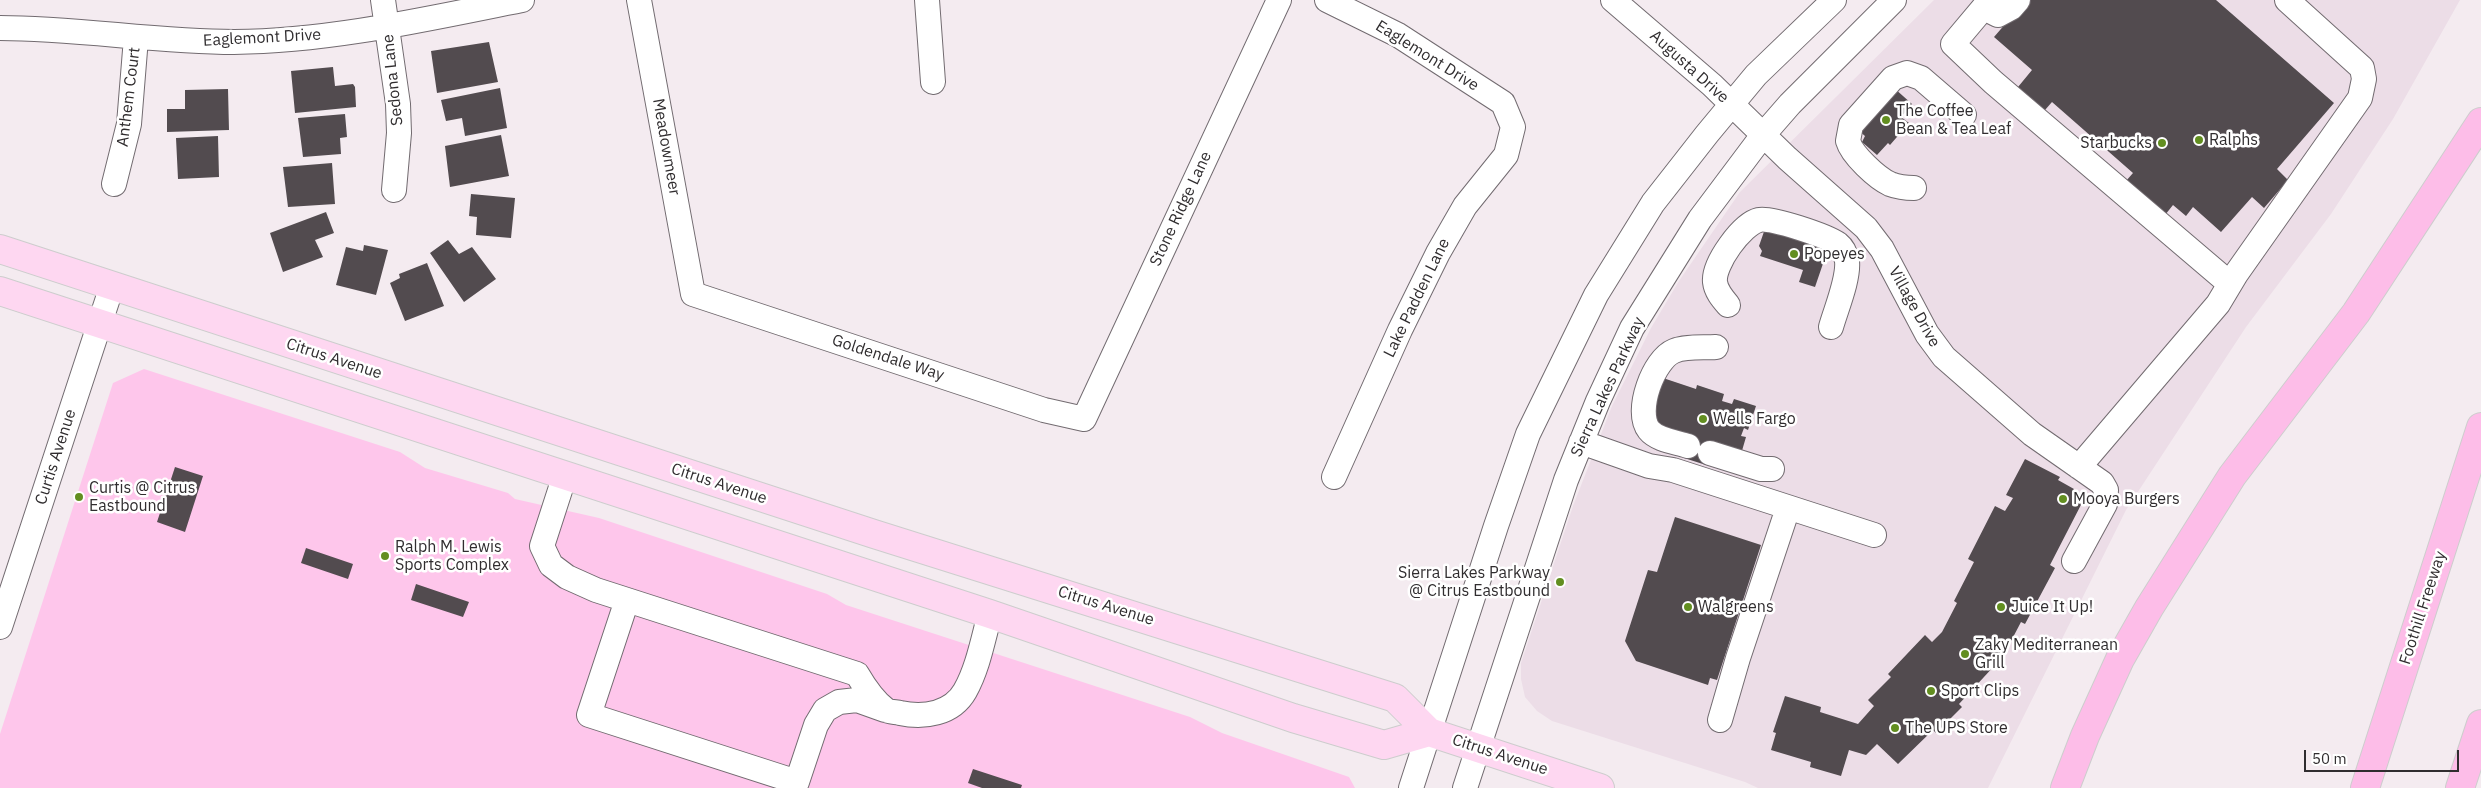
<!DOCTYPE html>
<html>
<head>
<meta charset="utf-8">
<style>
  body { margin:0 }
  #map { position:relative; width:2481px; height:788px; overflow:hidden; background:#f4ebf0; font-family:"IBM Plex Sans",sans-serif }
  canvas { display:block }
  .scale { position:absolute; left:2304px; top:750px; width:155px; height:22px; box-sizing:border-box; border:2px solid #302d2f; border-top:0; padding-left:6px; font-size:15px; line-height:18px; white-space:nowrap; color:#302d2f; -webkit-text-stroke:4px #fff; paint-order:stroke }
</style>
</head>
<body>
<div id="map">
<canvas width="2481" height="788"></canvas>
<div class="scale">50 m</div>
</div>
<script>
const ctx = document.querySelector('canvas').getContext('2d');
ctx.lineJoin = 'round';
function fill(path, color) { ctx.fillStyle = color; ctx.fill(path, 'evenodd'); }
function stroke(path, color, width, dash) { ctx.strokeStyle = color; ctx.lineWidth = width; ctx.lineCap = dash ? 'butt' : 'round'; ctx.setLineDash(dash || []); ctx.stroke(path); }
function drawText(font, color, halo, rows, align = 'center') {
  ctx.font = font + ' "IBM Plex Sans",sans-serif'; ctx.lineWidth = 5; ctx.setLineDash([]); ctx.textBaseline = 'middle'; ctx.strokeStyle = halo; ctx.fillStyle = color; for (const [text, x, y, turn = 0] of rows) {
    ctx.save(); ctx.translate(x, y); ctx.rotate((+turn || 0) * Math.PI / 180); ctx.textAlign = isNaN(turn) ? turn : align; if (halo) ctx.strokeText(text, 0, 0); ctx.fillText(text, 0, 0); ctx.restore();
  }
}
const built = new Path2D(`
  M 1934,0 L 2460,0 L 2393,119 L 2331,214 L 2246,327 L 2126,510 L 1988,788 L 1758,788 L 1745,782 L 1552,721 L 1537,711 L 1525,697 L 1521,679 L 1521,663 L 1573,506 L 1612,406 L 1651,328 L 1679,281 L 1740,192 Z`);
const green = new Path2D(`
  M 144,369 L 400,452 L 425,468 L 508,493 L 515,499 L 599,518 L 827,594 L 846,605 L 1190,717 L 1222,733 L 1349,777 L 1355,788 L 0,788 L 0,734 L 113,383 Z`);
const building = new Path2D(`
  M 2026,0 L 2216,0 L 2334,103 L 2277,169 L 2288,180 L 2264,208 L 2252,197 L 2221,232 L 2193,207 L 2186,216 L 2173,205 L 2165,215 L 2126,181 L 2133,173 L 2052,102 L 2045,110 L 2018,87 L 2032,70 L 1994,37 Z
  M 489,42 L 498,82 L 437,93 L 431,51 Z
  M 333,67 L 335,86 L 353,84 L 355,87 L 356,107 L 295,113 L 291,71 Z
  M 500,88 L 507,128 L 465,136 L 462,118 L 446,121 L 441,100 Z
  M 1894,88 L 1912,104 L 1901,117 L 1909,123 L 1890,145 L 1888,143 L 1877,155 L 1862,142 L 1865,136 L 1858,130 Z
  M 228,89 L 229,130 L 167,132 L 167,109 L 185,109 L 185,90 Z
  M 345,114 L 347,137 L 340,138 L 341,154 L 303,157 L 298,118 Z
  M 501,135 L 509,176 L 450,187 L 445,146 Z
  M 218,136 L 219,177 L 178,179 L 176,138 Z
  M 332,163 L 335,204 L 288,207 L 283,167 Z
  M 471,194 L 515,198 L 511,238 L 476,235 L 477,217 L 469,216 Z
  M 326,212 L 334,233 L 315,240 L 323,257 L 283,272 L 270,233 Z
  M 1767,223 L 1828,249 L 1815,287 L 1799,282 L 1803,270 L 1760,256 L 1762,251 L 1759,246 Z
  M 448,240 L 459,254 L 472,247 L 496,279 L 464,302 L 430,253 Z
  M 364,245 L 388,250 L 376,295 L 336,285 L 346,247 L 363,251 Z
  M 427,263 L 444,306 L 405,321 L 390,283 L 400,278 L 399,274 Z
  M 1663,378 L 1696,389 L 1697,385 L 1724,394 L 1722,401 L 1732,404 L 1734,399 L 1756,406 L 1748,430 L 1744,428 L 1741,436 L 1746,437 L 1739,461 L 1712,447 L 1706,465 L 1684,458 L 1689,442 L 1667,434 L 1649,410 Z
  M 2025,459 L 2060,477 L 2058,480 L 2074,489 L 2072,493 L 2084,499 L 2050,565 L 2055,568 L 2025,624 L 2021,622 L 1999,664 L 1996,664 L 1959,704 L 1962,707 L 1936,733 L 1933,730 L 1898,764 L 1877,744 L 1866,755 L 1849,750 L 1841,776 L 1810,767 L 1811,762 L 1771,750 L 1776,733 L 1773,732 L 1785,696 L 1821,707 L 1820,712 L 1858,724 L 1874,706 L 1868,700 L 1891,677 L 1888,674 L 1925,635 L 1932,642 L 1942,632 L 1957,603 L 1954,601 L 1974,562 L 1968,559 L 1995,506 L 2005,511 L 2013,498 L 2006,495 Z
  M 175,467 L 203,476 L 185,532 L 157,522 Z
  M 1675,517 L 1761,545 L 1717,680 L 1710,678 L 1708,685 L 1636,661 L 1625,641 L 1648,570 L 1657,572 Z
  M 306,548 L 353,564 L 348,579 L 301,563 Z
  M 416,584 L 469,602 L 463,617 L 411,600 Z
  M 973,769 L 1022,785 L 1021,788 L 982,788 L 968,783 Z`);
const minor = new Path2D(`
  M 383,0 L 398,104 L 399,133 L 394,190
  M 639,0 L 693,294 L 1044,410 L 1084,419 L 1279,0
  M 927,0 L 933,82
  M 1327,0 L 1398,35 L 1503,103 L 1513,127 L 1506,155 L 1465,206 L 1438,253 L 1400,330 L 1334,477
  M 1613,0 L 1712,85 L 1787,158 L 1866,228 L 1882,249 L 1927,334 L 1944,357 L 2032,434 L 2102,483 L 2106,490 L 2105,504 L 2074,561
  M 1990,0 L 1953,44 L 1993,82 L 2229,283
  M 1984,8 L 1998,15 L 2011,8 L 2018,0
  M 0,28 C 78,28 156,42 234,42 C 331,41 426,19 522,0
  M 114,184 L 129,124 L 136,38
  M 1914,188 C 1906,188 1898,187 1890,184 C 1877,178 1852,155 1848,141 L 1851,125 L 1893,78 L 1907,73 L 1921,78 L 1964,115
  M 1728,305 C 1722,298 1716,291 1715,282 C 1713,264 1742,224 1759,220 C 1771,217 1827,236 1838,244 C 1843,248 1846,255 1847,261 C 1849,279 1836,309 1831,327
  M 1581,442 L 1649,466 L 1673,470 L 1874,535
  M 1688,446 C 1676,442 1657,440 1649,430 C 1634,411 1654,359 1674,351 C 1686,346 1703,348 1716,347
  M 1710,453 L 1761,469 L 1772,469
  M 2079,467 L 2218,304 L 2236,274 L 2360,98 L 2364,79 L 2362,68 L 2287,0
  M 565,475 L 542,546 L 551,565 L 567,577 L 596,590 L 857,674 C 864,686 874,701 886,710 C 889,712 896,712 900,713 C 924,718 952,714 965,691 C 978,668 983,639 990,614
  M 627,600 L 589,715 L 797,782 L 816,725 L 825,710 L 839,702 L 857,700 L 885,710
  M 0,627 L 112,286
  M 1720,720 L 1738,658 L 1788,508
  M 1411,788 L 1496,526 L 1528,434 L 1596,295 L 1653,203 L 1707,134 L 1756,75 L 1834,0
  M 1465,788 L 1566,480 L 1598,401 L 1632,328 L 1700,219 L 1763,135 L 1790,104 L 1894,0`);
const major = new Path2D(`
  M 0,249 L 874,534 L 1395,698 L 1429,732 L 1600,788
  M 0,291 L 990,614 L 1293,718 L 1384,745 L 1429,732`);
const highway = new Path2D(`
  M 2065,788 L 2085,736 L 2120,659 L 2149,608 L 2232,476 L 2356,313 L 2481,122
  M 2365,788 L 2481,427
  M 2460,788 L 2481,724`);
const markers = [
  [1886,120,5,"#628e20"],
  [2199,140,5,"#628e20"],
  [2162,143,5,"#628e20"],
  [1794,254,5,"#628e20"],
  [1703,419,5,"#628e20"],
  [79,497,5,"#628e20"],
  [2063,499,5,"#628e20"],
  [385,556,5,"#628e20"],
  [1560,582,5,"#628e20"],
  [1688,607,5,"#628e20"],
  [2001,607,5,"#628e20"],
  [1965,654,5,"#628e20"],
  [1931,691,5,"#628e20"],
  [1895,728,5,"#628e20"]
];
const streetNames = [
  ["Eaglemont Drive",262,38,-3],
  ["Eaglemont Drive",1427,56,32],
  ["Augusta Drive",1689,67,42],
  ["Sedona Lane",393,80,-96],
  ["Anthem Court",129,97,-83],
  ["Meadowmeer",666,147,80],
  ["Stone Ridge Lane",1181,209,-65],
  ["Lake Padden Lane",1417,298,-64],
  ["Village Drive",1914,307,61],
  ["Goldendale Way",888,358,18],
  ["Citrus Avenue",334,359,18],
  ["Sierra Lakes Parkway",1608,387,-65],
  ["Curtis Avenue",56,457,-72],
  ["Citrus Avenue",719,484,18],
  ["Citrus Avenue",1106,606,17],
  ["Foothill Freeway",2423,608,-72],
  ["Citrus Avenue",1500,755,18]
];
const poiNames = [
  ["The Coffee",1896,111],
  ["Bean & Tea Leaf",1896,129],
  ["Ralphs",2209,140],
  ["Starbucks",2152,143,"right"],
  ["Popeyes",1804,254],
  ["Wells Fargo",1713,419],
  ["Curtis @ Citrus",89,488],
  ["Eastbound",89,506],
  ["Mooya Burgers",2073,499],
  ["Ralph M. Lewis",395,547],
  ["Sports Complex",395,565],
  ["Sierra Lakes Parkway",1550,573,"right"],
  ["@ Citrus Eastbound",1550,591,"right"],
  ["Walgreens",1698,607],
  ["Juice It Up!",2011,607],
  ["Zaky Mediterranean",1975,645],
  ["Grill",1975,663],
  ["Sport Clips",1941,691],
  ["The UPS Store",1905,728]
];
fill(built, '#ecdde7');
fill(green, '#fec6eb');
fill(building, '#524b4f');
stroke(minor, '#726b70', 26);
stroke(major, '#cdcdcd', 30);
stroke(highway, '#cdcdcd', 30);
stroke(minor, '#fff', 24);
stroke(major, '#fed7f1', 28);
stroke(highway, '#fdbde8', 28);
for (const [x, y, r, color] of markers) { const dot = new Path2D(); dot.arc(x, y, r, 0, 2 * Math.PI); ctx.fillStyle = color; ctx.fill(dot); stroke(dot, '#fff', 2); }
drawText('16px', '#302d2f', '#fff', streetNames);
drawText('16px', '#302d2f', '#fff', poiNames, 'left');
</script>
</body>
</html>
